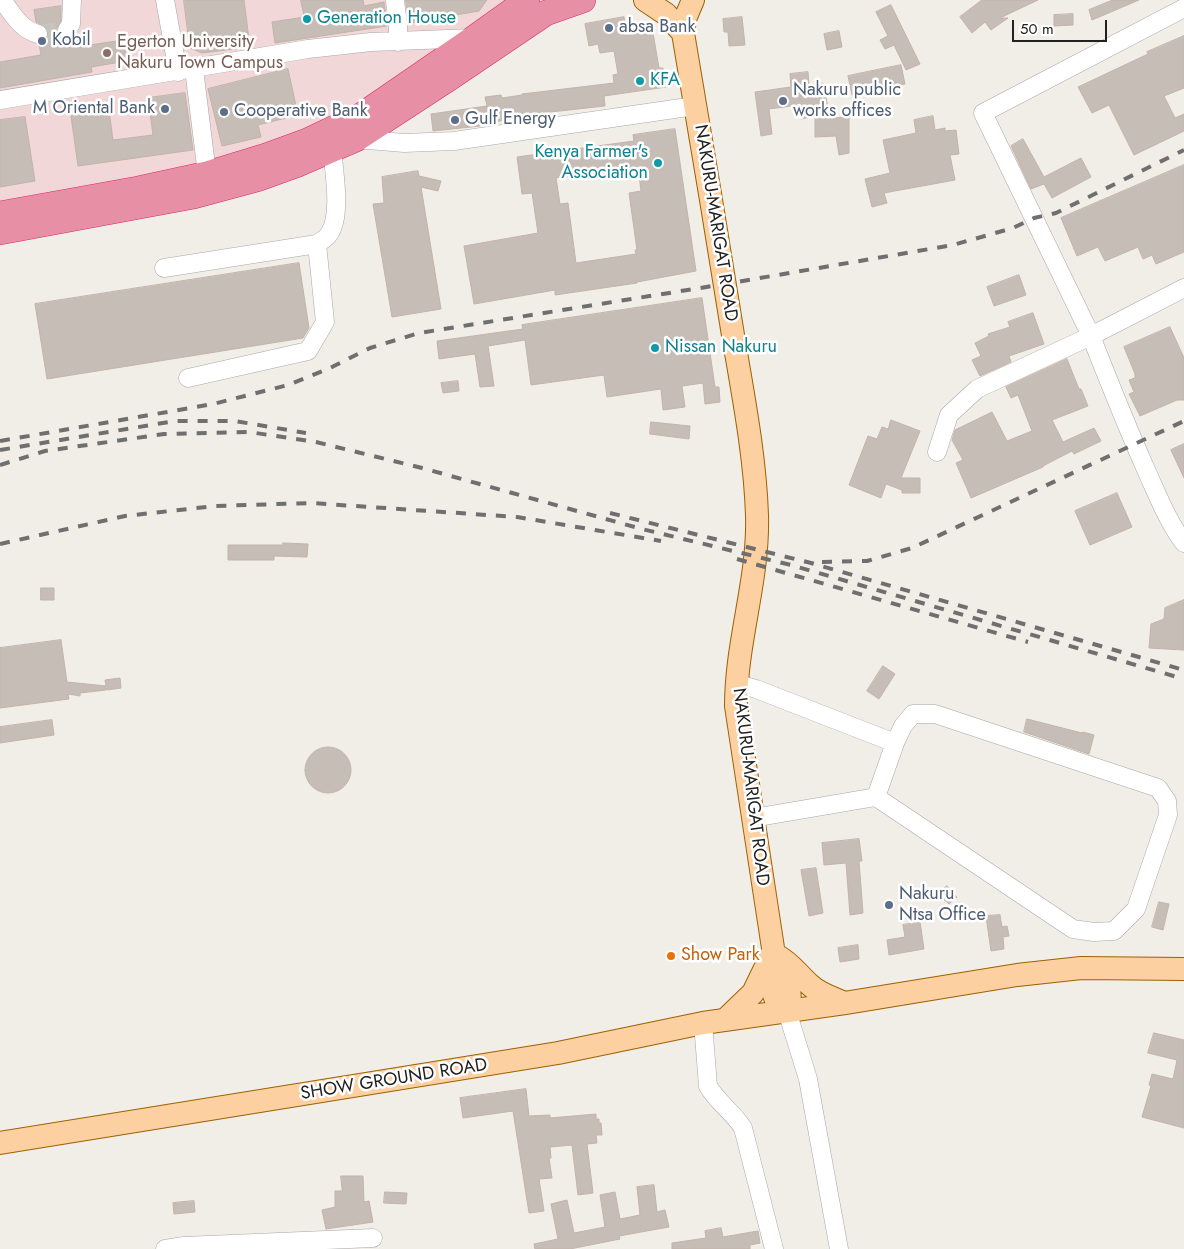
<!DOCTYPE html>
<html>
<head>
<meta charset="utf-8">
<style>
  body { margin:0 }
  #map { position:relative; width:1184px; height:1249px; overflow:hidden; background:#f1ede7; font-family:Jost,sans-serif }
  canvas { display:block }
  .scale { position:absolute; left:1012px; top:20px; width:95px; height:22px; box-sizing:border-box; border:2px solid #212121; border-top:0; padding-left:6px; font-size:15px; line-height:18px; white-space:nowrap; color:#212121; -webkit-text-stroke:4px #fff; paint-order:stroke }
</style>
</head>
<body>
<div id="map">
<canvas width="1184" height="1249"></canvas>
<div class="scale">50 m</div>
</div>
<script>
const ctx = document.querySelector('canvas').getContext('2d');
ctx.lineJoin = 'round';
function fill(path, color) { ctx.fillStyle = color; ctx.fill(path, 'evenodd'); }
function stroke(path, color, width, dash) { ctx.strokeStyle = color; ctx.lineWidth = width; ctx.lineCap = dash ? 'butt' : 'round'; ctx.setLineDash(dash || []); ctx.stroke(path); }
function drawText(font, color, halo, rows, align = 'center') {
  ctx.font = font + ' Jost,sans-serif'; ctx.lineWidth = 5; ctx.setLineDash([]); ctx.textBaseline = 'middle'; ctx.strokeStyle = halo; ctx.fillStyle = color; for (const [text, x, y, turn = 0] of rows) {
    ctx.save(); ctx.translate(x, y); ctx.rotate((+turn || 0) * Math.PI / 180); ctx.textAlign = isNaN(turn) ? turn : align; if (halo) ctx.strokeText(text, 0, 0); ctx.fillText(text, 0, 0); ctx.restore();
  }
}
const commercial = new Path2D(`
  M 0,0 L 537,0 L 315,138 L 0,214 Z`);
const building = new Path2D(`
  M 184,0 L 244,0 L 250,47 L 202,53 L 190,48 Z
  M 301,0 L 363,0 L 364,6 L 384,2 L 387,26 L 275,43 L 272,22 L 304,17 Z
  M 406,0 L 487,0 L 479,11 L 409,23 Z
  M 982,0 L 1038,0 L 1000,18 L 1008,18 L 991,30 L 985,22 L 972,33 L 960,17 Z
  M 1113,0 L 1139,0 L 1092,20 L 1089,10 Z
  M 891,5 L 920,64 L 906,70 L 894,45 L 885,49 L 880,40 L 888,36 L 876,12 Z
  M 61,6 L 61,21 L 56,29 L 57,34 L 62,39 L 69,40 L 70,48 L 123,40 L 127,61 L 91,67 L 92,72 L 0,88 L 0,62 L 41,55 L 39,44 L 45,42 L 48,33 L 46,27 L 36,22 L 34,10 Z
  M 1073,14 L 1073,25 L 1054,26 L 1054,15 Z
  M 624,17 L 626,31 L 652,27 L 659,68 L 663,68 L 666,87 L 604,96 L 605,106 L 505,117 L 505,120 L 480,125 L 480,126 L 433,131 L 431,114 L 487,106 L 485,97 L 501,95 L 502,98 L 522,95 L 522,94 L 614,83 L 613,75 L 618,74 L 614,51 L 600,53 L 598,44 L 589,46 L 585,24 Z
  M 742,17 L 745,45 L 729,46 L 728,32 L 724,32 L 723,19 Z
  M 839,31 L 842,47 L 827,50 L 824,34 Z
  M 1184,36 L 1184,88 L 1164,96 L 1175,118 L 1184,114 L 1184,131 L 1134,155 L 1109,105 L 1092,113 L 1078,87 L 1148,54 L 1147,52 Z
  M 901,65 L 905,84 L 852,95 L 848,76 Z
  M 288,69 L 298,115 L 258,125 L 261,137 L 222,146 L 208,89 Z
  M 808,72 L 809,85 L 823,83 L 830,118 L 849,117 L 849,153 L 839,155 L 836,136 L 815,137 L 815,116 L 801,119 L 799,105 L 769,109 L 772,134 L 761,136 L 755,92 L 791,87 L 790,74 Z
  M 185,93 L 193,150 L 78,166 L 70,109 L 108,103 L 113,140 L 153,135 L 148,98 Z
  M 933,116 L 935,130 L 945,128 L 945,131 L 956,130 L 959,154 L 950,155 L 955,180 L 884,193 L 887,203 L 872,207 L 865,179 L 890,173 L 883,140 L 916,133 L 914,120 Z
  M 25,117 L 35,181 L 0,187 L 0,120 Z
  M 675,129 L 696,271 L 637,282 L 637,283 L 555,295 L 555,290 L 474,304 L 464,246 L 538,233 L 532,193 L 522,194 L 517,157 L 634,141 L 633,135 ZM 638,167 L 641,191 L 629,193 L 637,250 L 635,250 L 636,254 L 576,263 L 568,203 L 560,204 L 556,178 Z
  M 1023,139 L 1044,177 L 1081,158 L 1091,177 L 1052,198 L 1044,184 L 1031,189 L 1011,146 Z
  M 1184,165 L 1184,252 L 1156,264 L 1152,255 L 1143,259 L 1138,247 L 1105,261 L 1098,247 L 1077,256 L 1061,218 Z
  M 418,171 L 419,176 L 441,181 L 438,191 L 421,187 L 441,309 L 392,317 L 373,204 L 384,203 L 382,177 Z
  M 299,263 L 309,328 L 303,338 L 47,379 L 35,304 Z
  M 1019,275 L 1026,295 L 994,306 L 987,287 Z
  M 702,298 L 715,387 L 719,387 L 720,402 L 705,404 L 703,383 L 682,386 L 685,407 L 663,410 L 661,389 L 607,397 L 604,375 L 531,385 L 525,340 L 488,346 L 494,386 L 480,387 L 475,354 L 439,359 L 437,341 L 523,329 L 522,325 Z
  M 1033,313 L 1044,344 L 1009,356 L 1011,362 L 980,376 L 972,360 L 981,356 L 975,343 L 989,336 L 988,334 L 1010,327 L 1008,322 Z
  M 1170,327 L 1184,358 L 1184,400 L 1177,400 L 1140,416 L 1129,394 L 1134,392 L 1129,380 L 1135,378 L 1135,374 L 1124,347 Z
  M 1067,359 L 1079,389 L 1081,389 L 1088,406 L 1052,420 L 1063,442 L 1094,428 L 1101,441 L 1074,454 L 1072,451 L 1043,466 L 1043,467 L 971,498 L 956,463 L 963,460 L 952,440 L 955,430 L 992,412 L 1007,441 L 1032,431 L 1018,395 L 1011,398 L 1006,387 Z
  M 458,381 L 459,391 L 443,393 L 441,383 Z
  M 891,420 L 920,431 L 901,478 L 920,478 L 920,493 L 902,493 L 902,490 L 886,484 L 881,498 L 849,485 L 868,436 L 877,439 L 882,427 L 888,429 Z
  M 651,422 L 690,426 L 689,439 L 650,434 Z
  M 1184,444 L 1184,478 L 1171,450 Z
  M 1117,493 L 1132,527 L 1090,545 L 1075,511 Z
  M 283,543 L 308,544 L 307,557 L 274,556 L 274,560 L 228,560 L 228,545 L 283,545 Z
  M 41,588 L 54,588 L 54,600 L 41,600 Z
  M 1184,600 L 1184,650 L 1149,648 L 1151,624 L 1164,619 L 1165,608 Z
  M 61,640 L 67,682 L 106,686 L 105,680 L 120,678 L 121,688 L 107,690 L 106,688 L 106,690 L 80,693 L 80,696 L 68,694 L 69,699 L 0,708 L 0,648 Z
  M 883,666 L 895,674 L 879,699 L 867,691 Z
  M 1027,719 L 1082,733 L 1083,732 L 1094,735 L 1089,754 L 1024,732 Z
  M 52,720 L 54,735 L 0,743 L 0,727 Z
  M305 770a23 23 0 1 1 46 0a23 23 0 1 1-46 0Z
  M 859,839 L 862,861 L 859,861 L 863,913 L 850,915 L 846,863 L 824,865 L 822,843 Z
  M 816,868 L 823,913 L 809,916 L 801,870 Z
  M 947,886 L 957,897 L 949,904 L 938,894 Z
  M 1159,902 L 1169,904 L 1163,930 L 1152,927 Z
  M 1000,915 L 1002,927 L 1007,926 L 1009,936 L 1003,937 L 1004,949 L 991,951 L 986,916 Z
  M 920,922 L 924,949 L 889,955 L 887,940 L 905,937 L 903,925 Z
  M 858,945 L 859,959 L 840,962 L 838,948 Z
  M 1154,1033 L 1184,1040 L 1184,1128 L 1142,1117 L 1151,1086 L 1149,1085 L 1152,1074 L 1173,1079 L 1177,1060 L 1148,1053 Z
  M 526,1089 L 529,1116 L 550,1115 L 550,1118 L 596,1114 L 596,1119 L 599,1119 L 599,1123 L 601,1123 L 602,1135 L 596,1135 L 597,1143 L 587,1144 L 593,1193 L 578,1195 L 572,1145 L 550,1147 L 551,1158 L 549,1158 L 552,1178 L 539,1179 L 544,1211 L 529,1213 L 513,1111 L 463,1118 L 460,1098 Z
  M 341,1176 L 363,1176 L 364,1202 L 369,1201 L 373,1222 L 326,1229 L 322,1210 L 335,1207 L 335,1191 L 342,1191 Z
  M 654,1185 L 657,1212 L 665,1210 L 669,1227 L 619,1236 L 620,1239 L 570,1249 L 535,1249 L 534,1244 L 558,1239 L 551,1204 L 567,1200 L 574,1233 L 605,1227 L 600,1195 L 615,1192 L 620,1219 L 640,1215 L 637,1187 Z
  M 385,1192 L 407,1193 L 406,1204 L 384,1203 Z
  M 194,1201 L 195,1212 L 174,1214 L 173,1203 Z
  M 721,1228 L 723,1237 L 758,1231 L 760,1243 L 750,1245 L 750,1249 L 672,1249 L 672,1243 L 706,1238 L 705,1231 Z`);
const minorTunnel = new Path2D(`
  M 38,34 L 67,30`);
const minor = new Path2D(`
  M 2,0 C 13,14 20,29 38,34
  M 165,0 L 178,72
  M 395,1 L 398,24 L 398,42
  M 67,30 L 71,24 L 72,0
  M 194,69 L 207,174
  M 0,100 L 308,49 L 371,42 L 474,38
  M 356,139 L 404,143 L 454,141 L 695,106
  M 164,268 L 317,244 C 321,241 327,238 329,234 C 342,216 334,171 332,149
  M 1184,288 L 1091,336 C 1109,382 1127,427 1147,472 C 1158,496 1168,522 1184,543
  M 188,378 L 308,351 L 325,322 L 317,244
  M 937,452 L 949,415 L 977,389 L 1091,336 L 983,113 L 1184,8
  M 736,683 L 756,689 L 895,743 L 903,726 L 913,714 L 935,714 L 1158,788 L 1167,801 L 1168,815 L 1136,909 L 1114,931 L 1094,932 L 1073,929 L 876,797 L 753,818
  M 876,797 L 895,743
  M 787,1011 L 808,1079 L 839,1249
  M 703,1023 L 708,1086 C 717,1102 733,1112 743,1128 L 774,1249
  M 165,1249 L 184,1246 L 373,1238`);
const major = new Path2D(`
  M 645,0 L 666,14 L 683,33
  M 693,0 L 685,19 L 683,33 C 700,134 717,234 733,335 C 743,395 755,455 757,515 C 759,580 736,641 736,706 L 773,948 L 772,989 L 777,1003 L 787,1011
  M 776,955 C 791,963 797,973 809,984 C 819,994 833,998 845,1003
  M 777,958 C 784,975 795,992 787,1011
  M 726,1019 L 753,993 L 769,960
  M 0,1143 L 558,1053 L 703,1023 L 845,1003 L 1017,975 L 1081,968 L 1184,969`);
const highway = new Path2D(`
  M 0,214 L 138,189 L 207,174 L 266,156 L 307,141 L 362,115 L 474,38 L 527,0
  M 0,232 L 194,196 L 257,179 L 296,165 L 356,139 L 448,79 L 546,13 L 583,0`);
const rail = new Path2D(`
  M 0,441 L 213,404 L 288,385 L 330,368 L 370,348 L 419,333 L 725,284 L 953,245 L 1013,228 L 1034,218 L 1056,213 L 1184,150
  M 0,450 L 175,421 L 235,421 L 306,433
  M 0,465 L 45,451 L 164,434 L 249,432 L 316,442 L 422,468 L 642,529 L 791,565 L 1184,679
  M 610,513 L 811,563 L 1184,670
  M 0,544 L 125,516 L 215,506 L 311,503 L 517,517 L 661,541
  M 737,559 L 1028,642
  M 822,562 L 867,561 L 912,548 L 1184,421`);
const markers = [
  [307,19,5,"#0f9aa8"],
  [609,28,5,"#5c6f8a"],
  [42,41,5,"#5c6f8a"],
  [107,53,5,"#8d6e63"],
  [640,81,5,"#0f9aa8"],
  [783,101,5,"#5c6f8a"],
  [165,109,5,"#5c6f8a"],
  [224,112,5,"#5c6f8a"],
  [455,120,5,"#5c6f8a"],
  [658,163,5,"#0f9aa8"],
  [655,348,5,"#0f9aa8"],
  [889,905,5,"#5c6f8a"],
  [671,956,5,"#e8710a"]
];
const cultureNames = [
  ["Generation House",317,19],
  ["KFA",650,81],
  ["Kenya Farmer's",648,153,"right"],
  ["Association",648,174,"right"],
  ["Nissan Nakuru",665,348]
];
const serviceNames = [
  ["absa Bank",619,28],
  ["Kobil",52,41],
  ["Nakuru public",793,91],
  ["works offices",793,112],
  ["M Oriental Bank",155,109,"right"],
  ["Cooperative Bank",234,112],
  ["Gulf Energy",465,120],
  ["Nakuru",899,895],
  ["Ntsa Office",899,916]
];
const educationNames = [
  ["Egerton University",117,43],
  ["Nakuru Town Campus",117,64]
];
const streetNames = [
  ["NAKURU-MARIGAT ROAD",715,223,81],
  ["NAKURU-MARIGAT ROAD",750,787,83],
  ["SHOW GROUND ROAD",394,1080,-9]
];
const foodNames = [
  ["Show Park",681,956]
];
fill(commercial, '#f1d7d7');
fill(building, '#c6bdb6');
stroke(building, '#c3b3a9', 1);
stroke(minorTunnel, '#c7c4bf', 18, [18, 9]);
stroke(minor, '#a8a8a8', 19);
stroke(major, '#9d6100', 24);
stroke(highway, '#db286f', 26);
stroke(minor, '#fff', 18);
stroke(major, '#fcd0a1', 22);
stroke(highway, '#e790a5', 25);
stroke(rail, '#6f6f6f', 4, [10, 10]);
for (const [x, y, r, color] of markers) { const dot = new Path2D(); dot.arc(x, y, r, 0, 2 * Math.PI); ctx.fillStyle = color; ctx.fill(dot); stroke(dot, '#fff', 2); }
drawText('18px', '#0d838f', '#fff', cultureNames, 'left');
drawText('18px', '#4e5e75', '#fff', serviceNames, 'left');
drawText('18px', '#785e54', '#fff', educationNames, 'left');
drawText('18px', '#212121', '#fff', streetNames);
drawText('18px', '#c56008', '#fff', foodNames, 'left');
</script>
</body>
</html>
